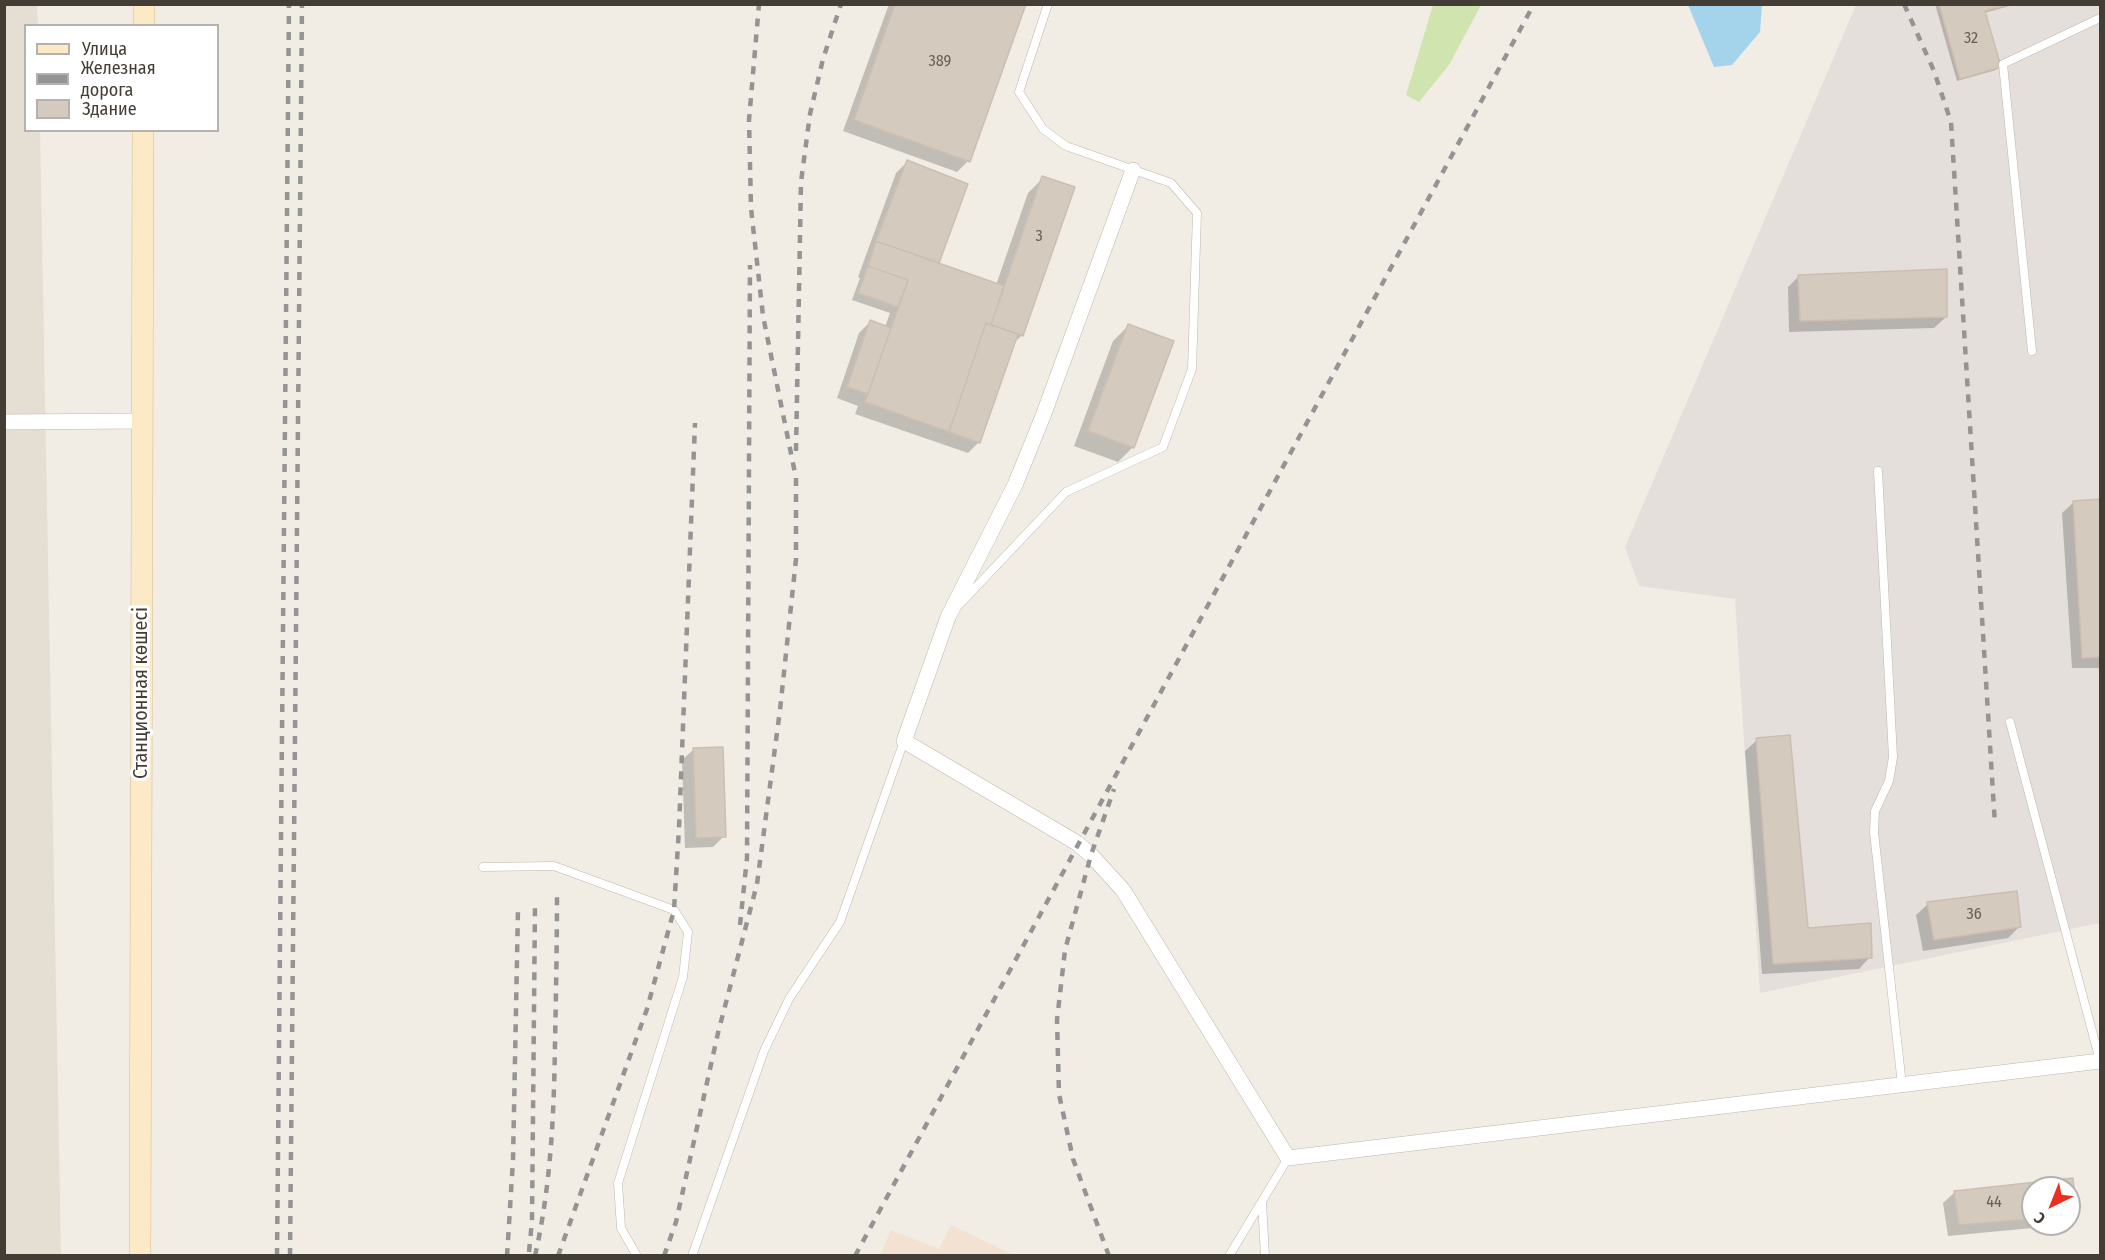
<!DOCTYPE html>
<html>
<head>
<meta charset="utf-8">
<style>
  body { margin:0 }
  #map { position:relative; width:2105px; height:1260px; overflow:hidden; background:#f1ede5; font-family:"Fira Sans Condensed",sans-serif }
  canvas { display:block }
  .frame { position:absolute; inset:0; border:6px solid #443d35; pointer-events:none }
  .legend { position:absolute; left:24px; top:24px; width:195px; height:108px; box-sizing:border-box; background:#fff; border:2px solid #b4b1ae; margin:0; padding:8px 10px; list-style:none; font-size:18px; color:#443d35 }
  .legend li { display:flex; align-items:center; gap:12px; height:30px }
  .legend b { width:30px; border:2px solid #b4b1ae }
  .north { position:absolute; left:2021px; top:1176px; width:60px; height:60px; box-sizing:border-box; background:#fff; border:2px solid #b4b1ae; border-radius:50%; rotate:223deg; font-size:16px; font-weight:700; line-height:24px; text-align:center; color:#443d35 }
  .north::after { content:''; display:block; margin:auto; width:21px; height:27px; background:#ee2f20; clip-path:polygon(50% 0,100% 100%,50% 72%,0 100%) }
</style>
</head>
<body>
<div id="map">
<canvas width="2105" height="1260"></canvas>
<div class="frame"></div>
<ul class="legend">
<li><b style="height:8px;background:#fbeac5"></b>Улица</li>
<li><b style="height:8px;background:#949494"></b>Железная дорога</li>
<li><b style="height:16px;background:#d5cabe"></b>Здание</li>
</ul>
<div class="north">С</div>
</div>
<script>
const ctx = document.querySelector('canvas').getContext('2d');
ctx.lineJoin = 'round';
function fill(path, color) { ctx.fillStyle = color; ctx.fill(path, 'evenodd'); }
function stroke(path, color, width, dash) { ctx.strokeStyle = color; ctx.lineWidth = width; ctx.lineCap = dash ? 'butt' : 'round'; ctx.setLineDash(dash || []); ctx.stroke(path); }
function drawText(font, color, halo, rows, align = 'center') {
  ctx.font = font + ' "Fira Sans Condensed",sans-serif'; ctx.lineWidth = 6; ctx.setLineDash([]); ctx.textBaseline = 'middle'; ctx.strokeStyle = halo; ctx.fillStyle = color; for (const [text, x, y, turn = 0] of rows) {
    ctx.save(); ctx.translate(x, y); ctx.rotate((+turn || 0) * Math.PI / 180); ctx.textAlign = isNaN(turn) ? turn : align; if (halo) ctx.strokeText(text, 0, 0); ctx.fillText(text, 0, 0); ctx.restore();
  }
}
const residential = new Path2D(`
  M 37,4 L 38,25 L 26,26 L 26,130 L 40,131 L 61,1255 L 5,1256 L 4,5 Z`);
const commercial = new Path2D(`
  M 951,1225 L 1014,1255 L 880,1255 L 891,1230 L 939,1249 Z`);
const industrial = new Path2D(`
  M 1856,5 L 2100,5 L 2100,923 L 1760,993 L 1735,599 L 1639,586 L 1625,547 Z`);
const green = new Path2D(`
  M 1433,5 L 1481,5 L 1449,65 L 1419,102 L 1406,95 Z`);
const water = new Path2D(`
  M 1688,5 L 1762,5 L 1760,32 L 1732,65 L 1714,67 Z`);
const shadow = new Path2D(`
  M 889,4 L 1025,4 L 968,161 L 957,172 L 843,131 Z
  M 1935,4 L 2017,4 L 1984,13 L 1999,66 L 1996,70 L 1957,81 Z
  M 907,162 L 966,184 L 937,264 L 996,285 L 1028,193 L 1043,178 L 1022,335 L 1013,344 L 979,442 L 968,453 L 855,414 L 858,406 L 837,398 L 859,333 L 870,322 L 885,327 L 890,313 L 852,300 L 860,278 L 858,277 L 896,173 Z
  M 1799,276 L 1946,317 L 1934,328 L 1789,332 L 1788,287 Z
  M 1128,326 L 1133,447 L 1118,462 L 1074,446 L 1113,341 Z
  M 2100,500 L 2100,668 L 2072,668 L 2062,513 L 2074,502 Z
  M 1757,740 L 1807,929 L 1870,957 L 1859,969 L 1762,974 L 1745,751 Z
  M 694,749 L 724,836 L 713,847 L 685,848 L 682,760 Z
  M 1928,904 L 2019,927 L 2008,938 L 1923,951 L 1916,915 Z
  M 2072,1180 L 2076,1214 L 2069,1221 L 2069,1188 L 2033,1188 L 2033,1224 L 2066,1224 L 2064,1225 L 1948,1236 L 1943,1203 L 1955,1192 Z`);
const building = new Path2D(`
  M 895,4 L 1026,4 L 970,162 L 854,120 Z
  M 1939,4 L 2011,4 L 1985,11 L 2001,67 L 1960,79 Z
  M 907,160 L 968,184 L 939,263 L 876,241 Z
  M 1042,176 L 1075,187 L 1023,336 L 991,325 Z
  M 876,241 L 1004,286 L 991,325 L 986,323 L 949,432 L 865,402 L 908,280 L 868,266 Z
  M 868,266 L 908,280 L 898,307 L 858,293 Z
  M 1947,269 L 1947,317 L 1800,321 L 1798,275 Z
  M 870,320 L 891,328 L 868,394 L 847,387 Z
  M 986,323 L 1018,334 L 980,443 L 949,432 Z
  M 1128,324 L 1174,341 L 1134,448 L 1088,431 Z
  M 2100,499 L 2100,657 L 2082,658 L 2073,501 Z
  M 1790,735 L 1808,928 L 1871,923 L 1872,958 L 1773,964 L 1756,738 Z
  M 723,747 L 726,837 L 696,838 L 693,748 Z
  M 2017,891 L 2021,927 L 1934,940 L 1927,902 Z
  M 2073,1178 L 2077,1215 L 2069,1215 L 2069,1188 L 2033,1188 L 2033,1219 L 1959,1225 L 1954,1191 Z`);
const lane = new Path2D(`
  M 2032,351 L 2003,64 L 2100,18
  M 1878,471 L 1893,757 L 1889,781 L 1875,811 L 1874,832 L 1902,1085
  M 959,605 L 1066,492 L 1163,447 L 1192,369 L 1197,213 L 1171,183 L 1066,146 L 1043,129 L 1019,92 L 1048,4
  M 2010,722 L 2100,1061
  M 483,867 L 554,866 L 674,910 L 688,932 L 683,977 L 618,1183 L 621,1228 L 637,1256
  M 1262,1202 L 1265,1256
  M 692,1256 L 764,1051 L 789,999 L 840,922 L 904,741
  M 1229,1256 L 1288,1158`);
const street = new Path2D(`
  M 1133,170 L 1043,416 L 1015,485 L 948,617 L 904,741 L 1077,843 L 1091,855 L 1123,890 L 1288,1158 L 2100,1061
  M 4,422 L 142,421`);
const secondary = new Path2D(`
  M 144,26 L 144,4
  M 140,1256 L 143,130`);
const rail = new Path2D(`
  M 1904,4 L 1934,71 L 1951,122 L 1995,825
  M 796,451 L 801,182 L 810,114 L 823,59 L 841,4
  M 740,925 L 747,858 L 750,265
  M 529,1252 L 532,1221 L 535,904
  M 277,1256 L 289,4
  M 290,1256 L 302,4
  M 507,1256 L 513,1160 L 518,909
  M 535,1256 C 551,1185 554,1114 555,1043 C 556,993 557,942 557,892
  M 558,1256 L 647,1009 L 674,910 L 679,828 L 695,423
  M 664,1256 L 676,1222 L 718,1033 L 757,884 L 780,710 L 796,559 L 796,478 L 763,316 L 751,208 L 749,120 L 759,4
  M 855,1256 L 1534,4
  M 1109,1256 L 1073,1159 L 1059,1094 L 1057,1020 L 1065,950 L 1091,855 L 1114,789`);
const numberNames = [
  ["32",1971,39],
  ["389",940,62],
  ["3",1039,237],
  ["36",1974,915],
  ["44",1994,1203]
];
const streetNames = [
  ["Станционная көшесі",141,693,-90]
];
fill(residential, '#e5ded3');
fill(commercial, '#f3e2d1');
fill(industrial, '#e4dfda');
fill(green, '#d0e4b0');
fill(water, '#a4d4ec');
fill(shadow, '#0003');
fill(building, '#d5cabe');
stroke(building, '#cdbfaf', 1.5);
stroke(lane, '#bfb7ab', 9);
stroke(street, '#bfb7ab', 16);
stroke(secondary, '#cfbc97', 22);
stroke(lane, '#fff', 8);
stroke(street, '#fff', 15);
stroke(secondary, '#fbeac5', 21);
stroke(rail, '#949494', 4.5, [8, 8]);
drawText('16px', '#686057', null, numberNames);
drawText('20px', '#443d35', '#fff', streetNames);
</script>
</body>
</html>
